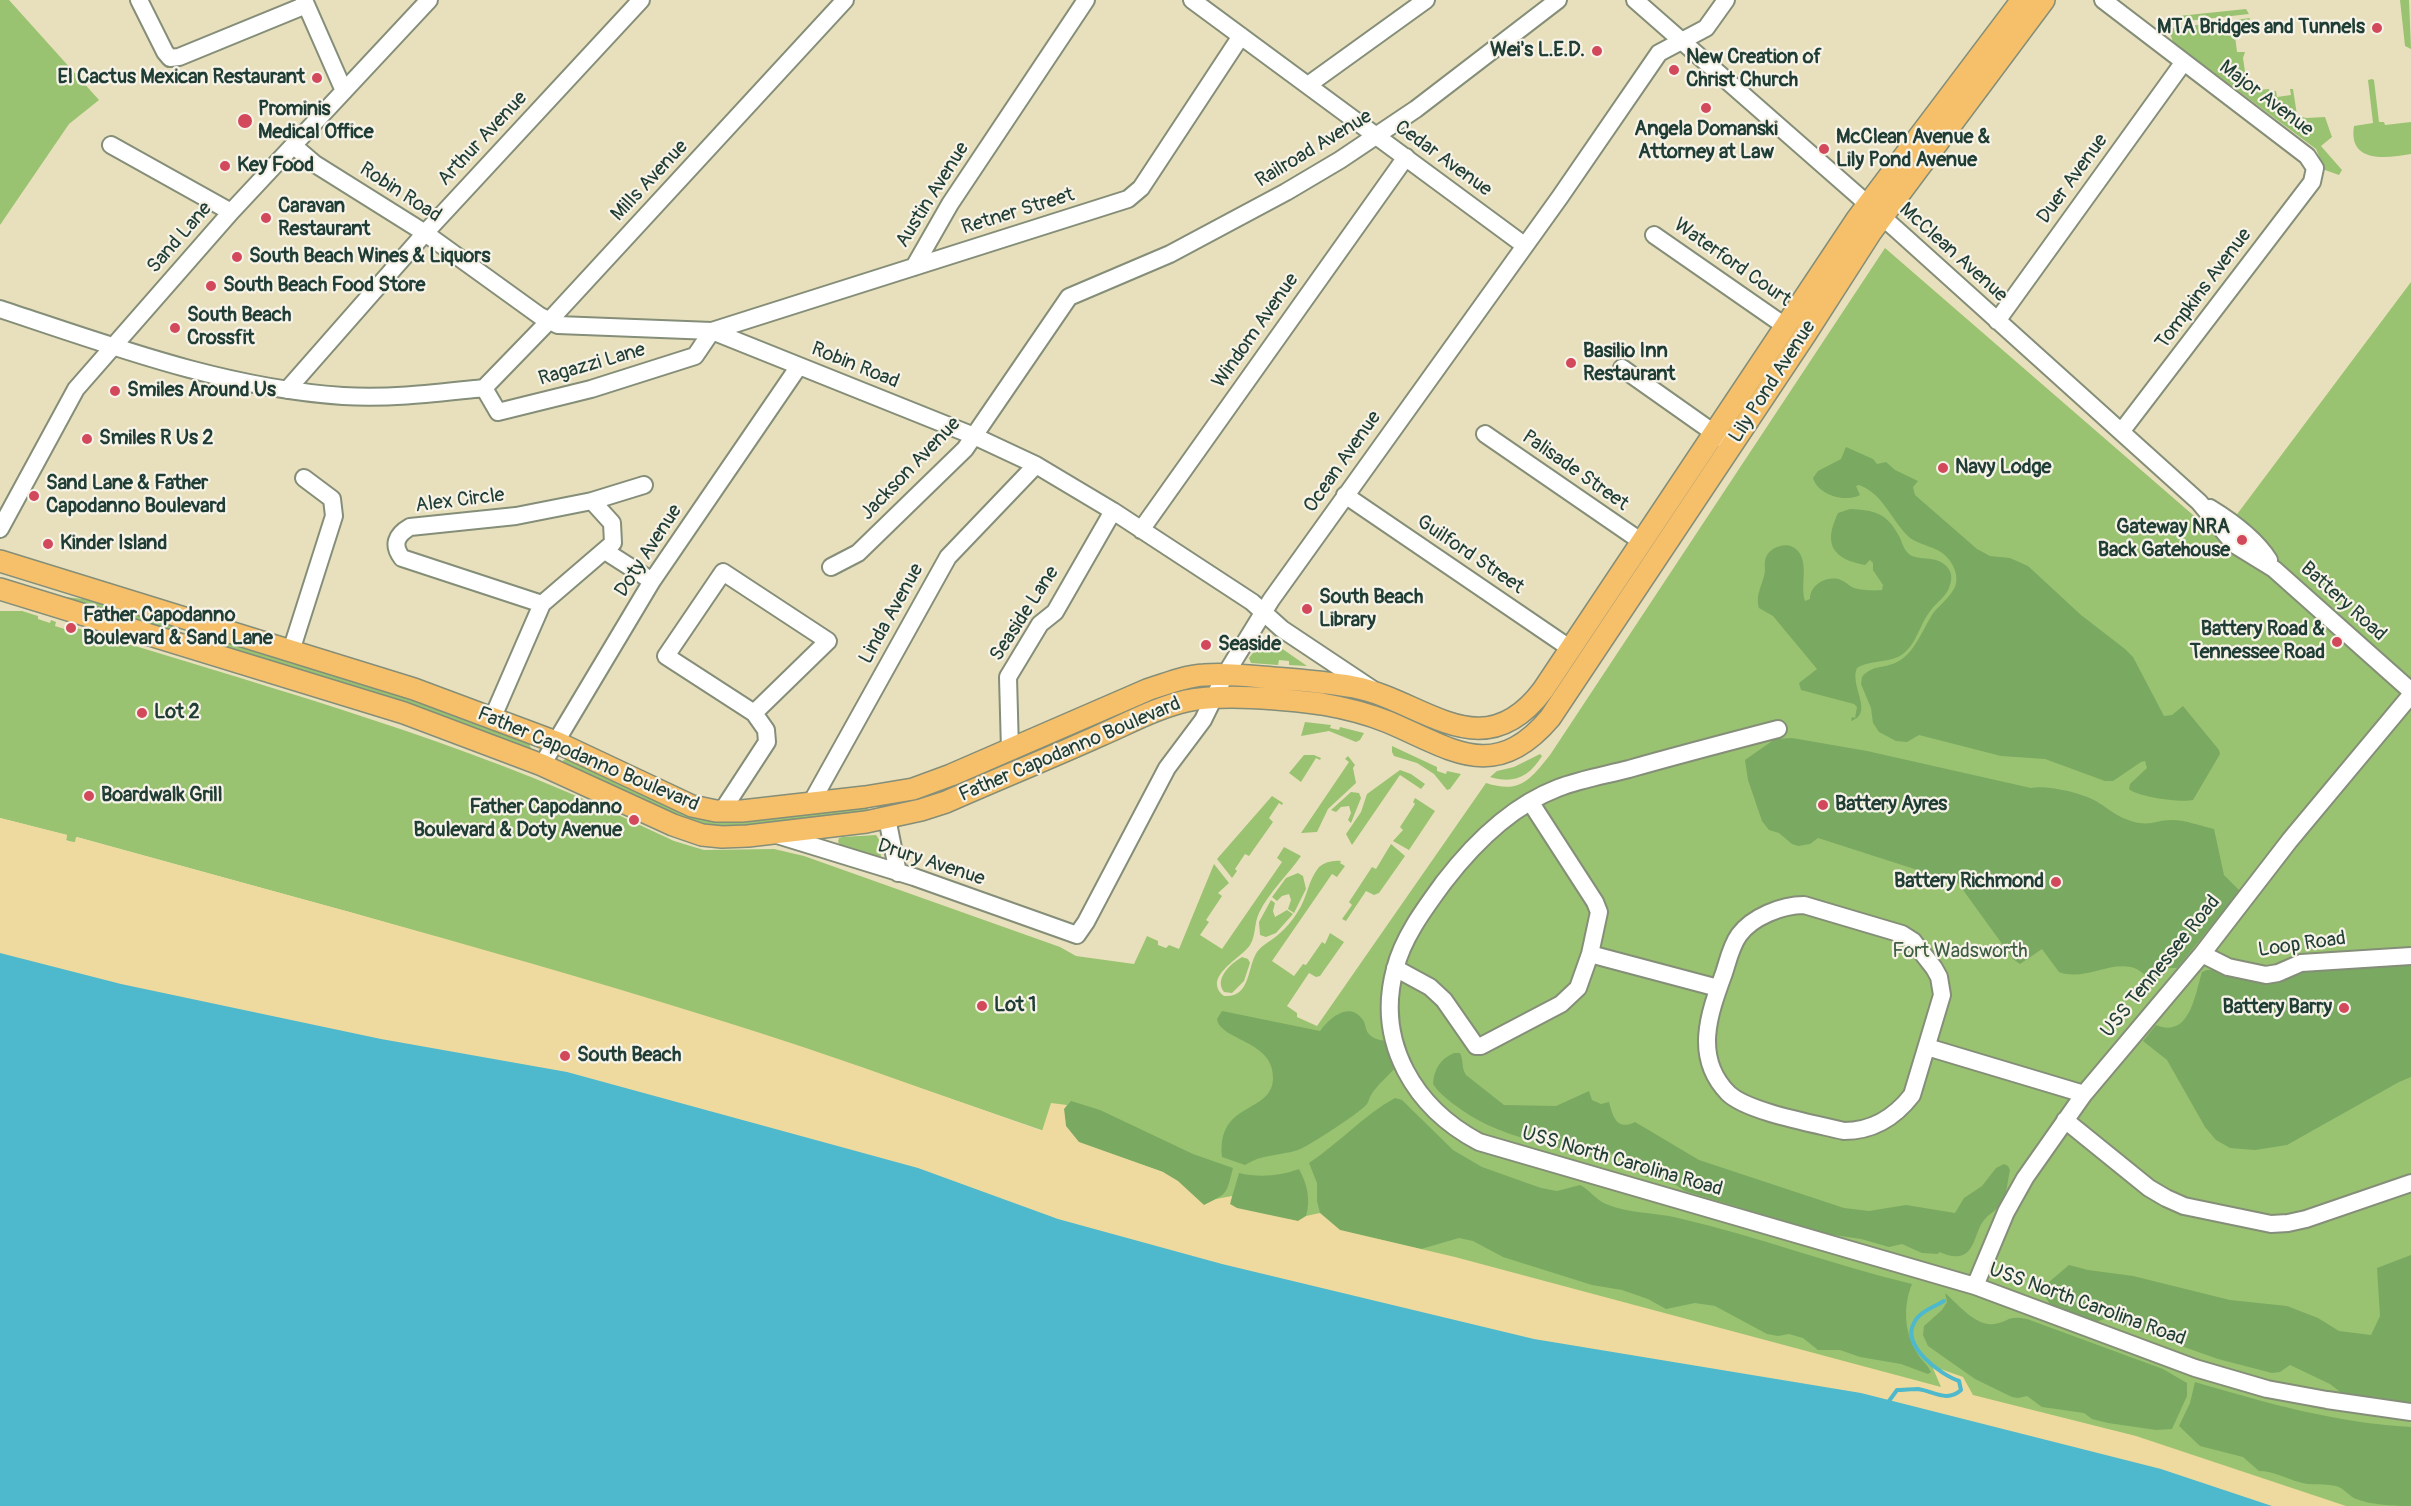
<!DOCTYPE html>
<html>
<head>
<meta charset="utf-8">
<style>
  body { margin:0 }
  canvas { display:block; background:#e8e0bc }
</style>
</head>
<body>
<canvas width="2411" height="1506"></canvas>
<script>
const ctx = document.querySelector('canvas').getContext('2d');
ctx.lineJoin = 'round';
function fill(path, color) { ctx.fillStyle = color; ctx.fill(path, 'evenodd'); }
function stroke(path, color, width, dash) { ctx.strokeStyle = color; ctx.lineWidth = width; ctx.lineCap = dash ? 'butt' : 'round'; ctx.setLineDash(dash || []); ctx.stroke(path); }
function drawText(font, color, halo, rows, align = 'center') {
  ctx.font = font + ' Pangolin,sans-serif'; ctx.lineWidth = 4.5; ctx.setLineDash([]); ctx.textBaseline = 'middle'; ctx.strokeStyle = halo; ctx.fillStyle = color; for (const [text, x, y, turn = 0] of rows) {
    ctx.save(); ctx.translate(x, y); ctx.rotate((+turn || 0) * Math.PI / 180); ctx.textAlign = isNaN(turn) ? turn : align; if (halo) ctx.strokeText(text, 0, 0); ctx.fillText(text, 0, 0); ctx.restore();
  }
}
const green = new Path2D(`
  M 0,0 L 9,0 L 99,100 L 69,124 L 0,225 Z
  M 2400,0 L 2409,0 L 2411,49 L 2405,46 Z
  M 2246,9 L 2249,14 L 2170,23 L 2169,17 Z
  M 2250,18 L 2248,24 L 2234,27 L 2237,52 L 2245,52 L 2243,58 L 2248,91 L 2269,89 L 2270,92 L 2276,91 L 2277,97 L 2291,95 L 2290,89 L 2293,89 L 2297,115 L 2306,118 L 2325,117 L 2332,137 L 2321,146 L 2342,170 L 2339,175 L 2325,170 L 2316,149 L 2173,42 L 2170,33 L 2173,28 Z
  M 2372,79 L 2374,80 L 2379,122 L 2384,122 L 2385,125 L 2411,122 L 2411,154 C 2387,158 2348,164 2354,126 L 2373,123 L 2368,80 Z
  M 1885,248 L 2215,534 L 2235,517 L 2411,282 L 2411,1506 L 2272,1506 L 1222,1264 L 1163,1172 L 801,1047 L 599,984 L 360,915 L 77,837 L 75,843 L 66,840 L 67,835 L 0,818 L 0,611 L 22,611 L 38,616 L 38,619 L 50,623 L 51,620 L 56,622 L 55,626 L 74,632 L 77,628 C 252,683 429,730 597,805 L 595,810 L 608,815 L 614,813 L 674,841 L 704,850 L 774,849 L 804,856 L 1060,947 L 1076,956 L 1134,964 L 1147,936 L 1158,941 L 1158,945 L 1166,948 L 1169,945 L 1179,949 L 1214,864 L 1229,883 L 1218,893 L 1222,896 L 1206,920 L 1209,922 L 1200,935 L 1222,949 L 1282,862 L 1277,858 L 1284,847 L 1301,856 C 1288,875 1269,892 1259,913 C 1254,923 1256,936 1250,945 C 1242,958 1201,977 1224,996 C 1251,998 1247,967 1257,952 C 1263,944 1271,941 1279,934 C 1286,928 1292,921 1297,913 C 1307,899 1308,880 1319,867 C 1325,862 1333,860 1341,861 L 1340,863 L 1345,866 L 1337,877 L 1332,874 L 1272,961 L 1294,976 L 1303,964 L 1306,965 L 1322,942 L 1325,944 L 1330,933 L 1344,942 L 1320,976 L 1316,977 L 1309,973 L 1287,1006 L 1297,1013 L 1297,1017 L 1317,1026 L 1486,783 C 1520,794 1530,780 1550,755 Z
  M 14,583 L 57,596 L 92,600 L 170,624 L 174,629 L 168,633 L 14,585 Z
  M 198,633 L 385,690 L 529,744 L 532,750 L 530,752 L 193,637 L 194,634 Z
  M 1264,639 L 1271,641 L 1307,666 L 1289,665 L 1289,661 L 1279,660 L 1278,665 L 1251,663 L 1249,658 Z
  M 1194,686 L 1194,689 L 1166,695 L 1144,704 L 949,795 L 905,805 L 905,801 L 1157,694 Z
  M 1305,722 L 1331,725 L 1330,728 L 1339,730 L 1340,727 L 1364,733 L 1360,740 L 1356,742 L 1329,731 L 1301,736 Z
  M 1392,746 L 1437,767 L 1437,771 L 1446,774 L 1447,771 L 1461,774 L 1450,789 L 1447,790 L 1434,774 L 1417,763 L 1394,756 L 1392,752 Z
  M 1540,754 L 1542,756 C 1529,777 1514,784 1490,777 L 1497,771 L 1514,767 Z
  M 1304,755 L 1314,755 L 1321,758 L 1320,760 L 1316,758 L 1301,782 L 1289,773 Z
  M 1348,756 L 1355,765 L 1353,768 L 1356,783 L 1328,809 L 1317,832 L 1301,833 L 1349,762 L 1345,759 Z
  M 567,758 L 677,808 L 867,806 L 869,811 L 733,829 L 689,824 L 561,762 Z
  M 1400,770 L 1411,774 L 1425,784 L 1421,789 L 1400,775 L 1352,845 L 1346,834 L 1361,812 L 1367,794 Z
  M 1351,792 L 1359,793 L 1361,798 L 1351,823 L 1348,820 L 1351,813 L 1349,806 L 1341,807 L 1336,812 L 1331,810 Z
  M 1272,796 L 1283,803 L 1282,805 L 1279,803 L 1269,818 L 1273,822 L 1249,856 L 1245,854 L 1235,869 L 1237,871 L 1232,878 L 1217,859 Z
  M 1415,798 L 1435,811 L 1409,850 L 1393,841 L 1403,830 L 1400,827 L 1415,804 L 1413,802 Z
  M 876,835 L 880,841 L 881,859 L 841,846 L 838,842 L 839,838 L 843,837 Z
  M 1391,844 L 1405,856 L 1379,893 L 1374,895 L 1366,891 L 1346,921 L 1342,919 L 1352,905 L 1349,902 L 1372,867 L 1376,869 Z
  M 1298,873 L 1303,876 L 1306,889 L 1294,913 L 1288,909 L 1291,900 L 1289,894 L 1282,896 L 1277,901 L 1272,897 L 1286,878 Z
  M 1271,900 L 1275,903 L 1273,911 L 1275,917 L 1287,910 L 1293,914 L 1276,933 L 1266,937 L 1260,935 L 1259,922 Z
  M 1242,957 L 1248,959 L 1250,963 L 1244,981 L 1232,993 L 1224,992 C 1214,979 1230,964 1242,957 Z`);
const forest = new Path2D(`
  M 1846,447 L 1873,459 L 1877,464 L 1886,462 L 1895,470 L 1918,481 L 1913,487 L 1915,495 L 1977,549 L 1990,556 L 2010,558 L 2028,566 L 2081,615 L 2125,649 L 2133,657 L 2164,716 L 2172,715 L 2183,706 L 2219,750 L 2220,754 L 2193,800 C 2180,803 2138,797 2129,789 L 2130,784 L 2147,768 L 2145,761 L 2141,762 L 2113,781 L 2105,781 L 2045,759 L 2001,756 L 1919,735 L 1907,742 L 1896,741 L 1879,732 L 1873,723 L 1871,708 L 1861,684 L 1862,677 C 1872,664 1886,669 1899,661 C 1916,651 1923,628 1934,612 C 1941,604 1950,597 1955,587 C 1958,579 1956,571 1952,564 C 1942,546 1925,548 1910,538 C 1892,522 1883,493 1859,485 L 1856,486 L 1860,495 C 1845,503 1818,495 1813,478 L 1818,471 L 1841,459 Z
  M 1850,509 C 1874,510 1887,513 1899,536 C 1902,541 1903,548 1907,552 C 1915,563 1937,553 1948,568 C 1952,573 1952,579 1950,585 C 1947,596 1937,602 1931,610 C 1920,623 1917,643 1904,653 C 1891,664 1871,659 1857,668 C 1849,686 1875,713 1851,721 L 1852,717 L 1855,718 L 1857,707 L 1854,704 L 1801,690 L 1799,683 L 1817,669 L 1773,616 L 1759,608 C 1755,594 1763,585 1765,571 C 1765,567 1764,562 1766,557 C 1771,546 1789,540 1798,551 C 1809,564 1800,585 1805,601 L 1810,599 C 1810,584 1828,575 1841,580 C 1846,582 1849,586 1854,588 C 1860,590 1875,591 1882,590 L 1883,585 L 1873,570 L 1873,563 L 1870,560 L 1865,565 C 1832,559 1823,544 1838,513 Z
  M 1792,738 L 1867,751 L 2031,788 C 2047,785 2084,793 2099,803 C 2110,810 2118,817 2131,821 C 2151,827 2155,820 2172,820 C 2186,820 2200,826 2214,829 L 2224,875 L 2240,891 L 2177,968 L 2168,968 L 2159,979 L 2152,980 C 2145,976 2140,969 2131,967 C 2107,962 2084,981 2059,972 L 2042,949 L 2020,964 L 2013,959 L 1958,883 L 1818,838 L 1810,844 L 1798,846 L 1792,844 L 1779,833 L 1769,830 L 1762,821 L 1748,780 L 1745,760 L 1775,739 Z
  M 2411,963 L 2411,1077 L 2399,1082 L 2287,1145 L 2255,1150 L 2230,1148 L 2216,1140 L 2205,1127 L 2167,1060 L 2143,1041 L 2156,1025 C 2190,1039 2195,994 2202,972 L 2207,970 L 2294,971 Z
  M 1222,1011 L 1320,1031 C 1329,1019 1349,1000 1363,1020 C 1366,1024 1365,1030 1369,1034 C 1373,1039 1380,1040 1386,1041 L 1396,1067 C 1388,1076 1377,1085 1371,1095 C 1369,1098 1369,1101 1367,1104 C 1361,1112 1309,1146 1298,1150 C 1279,1156 1262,1154 1245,1165 L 1222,1157 C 1217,1100 1271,1115 1273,1079 C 1275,1040 1220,1041 1217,1019 Z
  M 1454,1053 L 1460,1053 C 1464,1061 1461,1067 1466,1075 L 1504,1105 L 1556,1106 L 1589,1091 L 1592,1100 L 1601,1104 L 1609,1102 C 1613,1117 1617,1131 1635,1122 L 1699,1160 L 1844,1208 L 1869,1211 L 1906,1205 L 1955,1213 L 1964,1198 L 1982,1186 L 1996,1168 L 2004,1164 L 2008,1166 L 2010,1170 C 2008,1179 2007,1191 2004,1198 C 1997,1213 1989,1212 1982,1223 C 1976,1232 1974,1251 1963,1255 C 1955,1258 1947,1255 1939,1252 L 1938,1254 L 1922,1253 L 1902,1244 L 1889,1247 L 1861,1239 L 1827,1234 L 1685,1191 L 1676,1185 L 1644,1176 L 1617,1155 L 1610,1154 L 1598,1159 C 1544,1141 1498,1139 1452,1103 C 1445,1097 1438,1092 1433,1084 C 1434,1069 1440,1059 1454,1053 Z
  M 1395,1098 L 1402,1100 L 1453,1150 L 1482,1167 L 1541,1188 L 1557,1191 L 1580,1185 C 1590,1190 1596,1200 1606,1204 C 1629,1214 1654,1212 1678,1218 C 1757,1236 1833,1265 1912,1284 C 1903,1306 1904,1332 1917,1353 C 1921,1360 1928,1365 1931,1372 L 1928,1374 L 1901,1364 L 1860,1357 L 1840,1350 L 1818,1350 L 1803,1338 L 1789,1334 L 1778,1336 L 1767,1334 L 1715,1306 L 1695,1303 L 1666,1309 L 1648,1299 L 1622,1290 L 1592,1285 L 1503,1257 L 1473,1241 L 1459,1238 L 1421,1249 L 1340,1230 L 1320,1213 L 1317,1201 L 1317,1183 L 1309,1163 C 1339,1143 1364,1115 1395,1098 Z
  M 1071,1101 L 1100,1110 L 1193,1154 L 1233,1168 C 1226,1195 1228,1193 1204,1205 L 1163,1172 L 1078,1142 L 1066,1126 L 1064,1109 Z
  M 1299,1169 C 1307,1184 1311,1199 1306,1216 L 1298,1221 L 1237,1209 L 1230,1204 L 1239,1173 C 1259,1178 1280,1176 1299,1169 Z
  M 2411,1255 L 2411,1406 L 2348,1398 L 2330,1384 L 2290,1365 L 2280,1372 L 2272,1373 L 2218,1359 L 2105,1319 L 2092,1323 L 2051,1306 L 2045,1296 L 2045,1289 L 2049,1282 L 2069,1265 L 2088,1270 L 2133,1276 L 2230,1300 L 2287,1306 L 2318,1318 L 2339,1331 L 2371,1335 L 2380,1316 L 2377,1268 Z
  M 1945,1293 C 1958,1304 1976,1327 1994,1324 C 2010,1322 2006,1315 2027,1319 L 2163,1369 L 2187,1383 L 2187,1396 L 2172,1429 L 2156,1430 L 2108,1423 L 2092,1419 L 2084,1413 L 2042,1407 L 2027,1396 L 2018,1398 L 2012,1397 L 1975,1379 L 1928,1346 L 1923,1335 L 1924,1326 L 1942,1310 L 1947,1302 Z
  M 2195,1382 C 2266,1403 2337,1423 2411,1427 L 2411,1506 C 2394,1506 2372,1505 2356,1499 C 2349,1496 2344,1488 2336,1486 C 2324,1483 2311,1486 2299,1482 C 2284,1478 2274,1471 2259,1471 L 2243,1457 L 2200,1446 L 2179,1426 L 2190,1403 Z`);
const sand = new Path2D(`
  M 0,818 L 67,835 L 66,841 L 75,842 L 76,837 C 319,904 563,968 803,1047 C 883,1074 963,1103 1042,1131 L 1051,1103 L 1067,1105 L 1064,1109 L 1066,1126 L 1079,1142 L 1163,1172 L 1178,1181 L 1204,1205 L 1216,1199 L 1232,1196 L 1230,1204 L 1237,1208 L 1298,1221 L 1306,1216 L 1320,1213 L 1340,1230 L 1455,1257 L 1941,1387 L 1932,1366 L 1963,1377 L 1973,1395 L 2136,1436 L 2346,1506 L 1973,1506 L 0,971 Z`);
const water = new Path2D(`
  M 0,953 L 121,984 L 381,1039 L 567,1072 L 918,1168 L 1058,1219 L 1222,1264 L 1534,1339 L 1861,1393 L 2161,1469 L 2272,1506 L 0,1506 Z`);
const stream = new Path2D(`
  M 1889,1401 L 1897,1390 C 1904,1390 1911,1389 1918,1389 C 1933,1391 1947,1403 1961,1390 L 1959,1381 C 1941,1375 1901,1346 1914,1323 C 1919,1312 1934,1307 1944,1301`);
const minor = new Path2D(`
  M 139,0 L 165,52 L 170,58 L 179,57 L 306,5
  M 304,0 L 344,91
  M 1192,0 L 1524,245
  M 1635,0 L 1896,229 L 2199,502 L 2235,545 L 2274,569 L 2411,691
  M 2103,0 L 2307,156 L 2315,168 L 2312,182 L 2121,432
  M 1308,85 L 1426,0
  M 111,145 L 231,212
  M 294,146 L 315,164 L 425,233 L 540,316 L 558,325 L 712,331 L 974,436 L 1036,465 L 1113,511 L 1252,602 L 1282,629 L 1372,689
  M 1654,235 L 1785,326
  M 914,267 L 950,204 L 1086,0
  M 0,309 C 112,346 224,388 343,396 C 390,399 437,393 484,388
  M 1997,321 L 2183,63
  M 1622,368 L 1724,440
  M 484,388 L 498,412 L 591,389 L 695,356 L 712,331 L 1128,199 L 1141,188 L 1241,36
  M 484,388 L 549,321 L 845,0
  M 287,390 L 425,233 L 641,0
  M 1485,434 L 1642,542
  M 1345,495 L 1571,649
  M 592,501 L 644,485
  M 2210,508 C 2233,522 2255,538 2269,560
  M 0,529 L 76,389 L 231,212 L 429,0
  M 1141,530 L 1406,157
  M 605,551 L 652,581
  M 831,567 L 858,553 L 965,449 L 1069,297 L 1170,254 L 1286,192 L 1340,160 L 1416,109 L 1558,0
  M 723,572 L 828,641 L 754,713 L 666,656 Z
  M 291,651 L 334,516 L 332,499 L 304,478
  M 492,719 L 542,604 L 613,543 L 612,523 L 592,501 L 516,516 L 410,527 C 396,535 392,545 402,558 L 542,604
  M 1778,729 C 1728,742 1678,755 1629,769 C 1606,775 1581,779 1558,788 C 1511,806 1474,843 1444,882 C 1425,908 1403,937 1395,969 C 1375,1043 1415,1108 1479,1142 L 1975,1286 L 2195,1368 L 2267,1389 L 2327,1400 L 2411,1412
  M 1010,750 L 1008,677 L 1040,624 L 1055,612 L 1113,511
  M 542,765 L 652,581 L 799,366
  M 811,803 L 948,557 L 1036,465
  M 722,811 L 767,742 L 766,730 L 754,713
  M 887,818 L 898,873
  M 774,834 L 914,877 L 1077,935 L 1086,922 L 1167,768 L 1203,720 L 1225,675 L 1271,600 L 1560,197 L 1659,53 L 1706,28 L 1726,0
  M 1804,905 L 1902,934 L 1913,941 L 1934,968 L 1939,977 L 1942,995 L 1912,1095 C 1895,1117 1872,1131 1844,1131 C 1816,1124 1747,1112 1728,1093 C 1693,1057 1709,1014 1724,973 C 1728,961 1731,946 1739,935 C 1752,917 1782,905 1804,905 Z
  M 1590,954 L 1718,988
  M 2202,954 L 2228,967 L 2266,975 L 2278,973 L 2301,963 L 2411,956
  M 1395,968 L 1430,987 L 1444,1000 L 1476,1046 L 1481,1046 L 1561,1004 L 1578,988 L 1590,954 L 1599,912 L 1595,902 L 1531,803
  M 1927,1047 L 2084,1094
  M 2065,1120 L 2149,1188 L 2166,1198 L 2184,1206 L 2271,1224 L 2288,1223 L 2306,1219 L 2411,1183
  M 1975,1286 L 2006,1212 L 2025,1178 L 2084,1094 L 2202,954 L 2290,840 L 2411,695`);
const major = new Path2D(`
  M 0,561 L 414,689 L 556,742 L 692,806 L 716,811 L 742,811 L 865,797 L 913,789 L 951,775 L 1147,690 C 1165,684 1185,676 1204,675 C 1227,673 1250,676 1273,678 C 1300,680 1327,682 1354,687 C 1423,700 1482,771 1543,690 L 1857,219 L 2022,0
  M 0,589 L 404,713 L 542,765 L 673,825 L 702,835 L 722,837 L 748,836 L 866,822 L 921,810 L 946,802 C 998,779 1050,758 1101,735 C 1129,723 1156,708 1186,701 C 1224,693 1283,699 1322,704 C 1345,708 1366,713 1388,722 C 1452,749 1494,784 1550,718 L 1805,335 L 1871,232 L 2044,0`);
const markers = [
  [2377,28,6,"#d1495b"],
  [1597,51,6,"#d1495b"],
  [1674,70,6,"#d1495b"],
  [317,78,6,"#d1495b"],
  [1706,108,6,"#d1495b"],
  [245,121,8,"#d1495b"],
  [1824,149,6,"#d1495b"],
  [225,166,6,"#d1495b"],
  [266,218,6,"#d1495b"],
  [237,257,6,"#d1495b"],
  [211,286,6,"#d1495b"],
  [175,328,6,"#d1495b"],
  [1571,363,6,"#d1495b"],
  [115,391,6,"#d1495b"],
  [87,439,6,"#d1495b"],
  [1943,468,6,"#d1495b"],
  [34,496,6,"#d1495b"],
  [2242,540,6,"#d1495b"],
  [48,544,6,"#d1495b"],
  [1307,609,6,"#d1495b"],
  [71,628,6,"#d1495b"],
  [2337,642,6,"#d1495b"],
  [1206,645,6,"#d1495b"],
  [142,713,6,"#d1495b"],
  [89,796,6,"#d1495b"],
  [1823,805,6,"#d1495b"],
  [634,820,6,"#d1495b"],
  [2056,882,6,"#d1495b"],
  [982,1006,6,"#d1495b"],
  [2344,1008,6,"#d1495b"],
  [565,1056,6,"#d1495b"]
];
const poiNames = [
  ["MTA Bridges and Tunnels",2365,28,"right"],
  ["Wei's L.E.D.",1585,51,"right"],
  ["New Creation of",1686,58],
  ["Christ Church",1686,81],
  ["El Cactus Mexican Restaurant",305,78,"right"],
  ["Prominis",258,110],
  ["Medical Office",258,133],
  ["Angela Domanski",1706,130,"center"],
  ["Attorney at Law",1706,153,"center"],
  ["McClean Avenue &",1836,138],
  ["Lily Pond Avenue",1836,161],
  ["Key Food",237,166],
  ["Caravan",278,207],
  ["Restaurant",278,230],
  ["South Beach Wines & Liquors",249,257],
  ["South Beach Food Store",223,286],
  ["South Beach",187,316],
  ["Crossfit",187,339],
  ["Basilio Inn",1583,352],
  ["Restaurant",1583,375],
  ["Smiles Around Us",127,391],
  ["Smiles R Us 2",99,439],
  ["Navy Lodge",1955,468],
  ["Sand Lane & Father",46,484],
  ["Capodanno Boulevard",46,507],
  ["Gateway NRA",2230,528,"right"],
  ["Back Gatehouse",2230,551,"right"],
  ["Kinder Island",60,544],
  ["South Beach",1319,598],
  ["Library",1319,621],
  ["Father Capodanno",83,616],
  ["Boulevard & Sand Lane",83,639],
  ["Battery Road &",2325,630,"right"],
  ["Tennessee Road",2325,653,"right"],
  ["Seaside",1218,645],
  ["Lot 2",154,713],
  ["Boardwalk Grill",101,796],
  ["Battery Ayres",1835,805],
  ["Father Capodanno",622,808,"right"],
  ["Boulevard & Doty Avenue",622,831,"right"],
  ["Battery Richmond",2044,882,"right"],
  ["Lot 1",994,1006],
  ["Battery Barry",2332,1008,"right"],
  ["South Beach",577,1056]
];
const streetNames = [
  ["Major Avenue",2266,99,37],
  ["Arthur Avenue",483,139,-47],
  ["Railroad Avenue",1314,149,-31],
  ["Cedar Avenue",1443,159,36],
  ["Duer Avenue",2073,179,-54],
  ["Mills Avenue",650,181,-47],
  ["Robin Road",400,193,33],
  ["Austin Avenue",933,195,-58],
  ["Retner Street",1018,212,-17],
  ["Sand Lane",180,238,-49],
  ["McClean Avenue",1953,253,42],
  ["Waterford Court",1732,263,35],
  ["Tompkins Avenue",2204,289,-53],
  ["Windom Avenue",1256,331,-55],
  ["Ragazzi Lane",592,365,-16],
  ["Robin Road",855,366,22],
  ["Lily Pond Avenue",1773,382,-57],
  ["Ocean Avenue",1343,462,-55],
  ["Jackson Avenue",911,469,-46],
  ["Palisade Street",1575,471,35],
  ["Alex Circle",460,501,-7],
  ["Doty Avenue",649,551,-57],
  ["Guilford Street",1470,555,34],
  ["Battery Road",2343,602,42],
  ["Linda Avenue",892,614,-61],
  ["Seaside Lane",1025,614,-57],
  ["Father Capodanno Boulevard",1070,750,-23],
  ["Father Capodanno Boulevard",588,760,23],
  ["Drury Avenue",931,863,18],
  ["Loop Road",2302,945,-8],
  ["USS Tennessee Road",2161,967,-51],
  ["USS North Carolina Road",1622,1162,16],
  ["USS North Carolina Road",2087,1305,20]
];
const parkNames = [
  ["Fort Wadsworth",1960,952]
];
fill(green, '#99c370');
fill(forest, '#7aa962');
fill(sand, '#eeda9e');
fill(water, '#4eb8cc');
stroke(stream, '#4eb8cc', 4);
stroke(minor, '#848e78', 20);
stroke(major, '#848e78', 24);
stroke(minor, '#fff', 16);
stroke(major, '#f6c06b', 21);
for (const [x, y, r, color] of markers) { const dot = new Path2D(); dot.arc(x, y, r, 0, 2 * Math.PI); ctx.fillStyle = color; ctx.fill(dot); stroke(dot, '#f7f3e8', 2); }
drawText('bold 20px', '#1f3d34', '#f7f3e8', poiNames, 'left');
drawText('20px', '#1f3d34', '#f7f3e8', streetNames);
drawText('20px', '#3e5e43', '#f7f3e8', parkNames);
</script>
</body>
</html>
